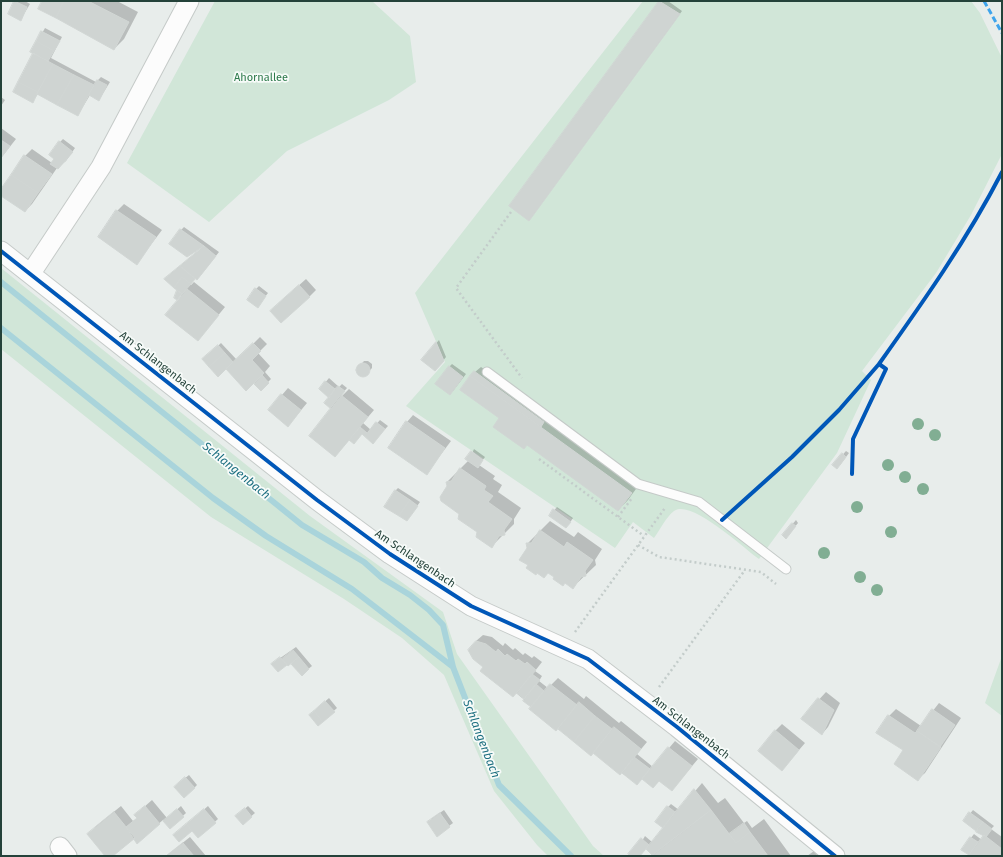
<!DOCTYPE html>
<html>
<head>
<meta charset="utf-8">
<style>
  body { margin:0 }
  #map { position:relative; width:1003px; height:857px; overflow:hidden; background:#e8edeb; font-family:"Fira Sans",sans-serif }
  canvas { display:block }
  .frame { position:absolute; inset:0; border:2px solid #24423a; pointer-events:none }
</style>
</head>
<body>
<div id="map">
<canvas width="1003" height="857"></canvas>
<div class="frame"></div>
</div>
<script>
const ctx = document.querySelector('canvas').getContext('2d');
ctx.lineJoin = 'round';
function fill(path, color) { ctx.fillStyle = color; ctx.fill(path, 'evenodd'); }
function stroke(path, color, width, dash) { ctx.strokeStyle = color; ctx.lineWidth = width; ctx.lineCap = dash ? 'butt' : 'round'; ctx.setLineDash(dash || []); ctx.stroke(path); }
function drawText(font, color, halo, rows, align = 'center') {
  ctx.font = font + ' "Fira Sans",sans-serif'; ctx.lineWidth = 3.5; ctx.setLineDash([]); ctx.textBaseline = 'middle'; ctx.strokeStyle = halo; ctx.fillStyle = color; for (const [text, x, y, turn = 0] of rows) {
    ctx.save(); ctx.translate(x, y); ctx.rotate((+turn || 0) * Math.PI / 180); ctx.textAlign = isNaN(turn) ? turn : align; if (halo) ctx.strokeText(text, 0, 0); ctx.fillText(text, 0, 0); ctx.restore();
  }
}
const green = new Path2D(`
  M 215,1 L 372,1 L 410,36 L 416,82 L 389,100 L 287,151 L 209,222 L 127,163 Z
  M 643,1 L 971,1 L 980,13 L 1002,58 L 1002,154 L 971,215 L 936,273 L 862,371 L 871,380 L 837,453 L 759,559 C 745,549 690,498 674,511 C 666,517 660,530 654,538 L 633,522 L 615,548 L 406,406 L 445,362 L 415,293 Z
  M 1,268 L 310,516 L 443,612 L 457,654 L 593,846 L 604,856 L 548,856 L 537,845 L 494,791 L 444,675 L 402,638 L 344,599 L 211,517 L 1,349 Z
  M 1002,656 L 1002,716 L 985,703 Z`);
const shadow = new Path2D(`
  M 15,1 L 25,1 L 30,4 L 21,19 L 9,14 Z
  M 43,1 L 117,1 L 138,12 L 124,39 L 114,49 Z
  M 660,1 L 668,1 L 682,11 L 532,216 L 510,206 Z
  M 45,28 L 62,37 L 51,58 L 96,82 L 101,77 L 110,82 L 99,100 L 90,95 L 78,115 L 38,94 L 32,102 L 35,53 L 32,51 Z
  M 1,97 L 5,100 L 1,106 Z
  M 1,128 L 16,139 L 1,158 Z
  M 63,139 L 75,148 L 66,161 L 57,168 L 32,204 L 25,211 L 1,195 L 1,191 L 25,156 L 32,149 L 52,163 L 55,159 L 60,142 Z
  M 124,204 L 162,230 L 137,263 L 117,211 Z
  M 184,227 L 219,252 L 200,276 L 195,278 L 189,284 L 191,285 L 194,282 L 225,307 L 198,340 L 178,289 L 168,276 L 202,248 L 181,230 Z
  M 306,279 L 316,290 L 309,297 L 278,304 Z
  M 259,286 L 268,293 L 258,306 L 256,289 Z
  M 260,337 L 267,344 L 258,353 L 270,366 L 265,372 L 271,379 L 261,389 L 231,363 L 204,359 L 221,343 L 237,360 Z
  M 439,340 L 446,357 L 438,367 L 423,359 Z
  M 364,361 L 368,361 L 372,364 L 372,368 L 365,376 L 362,376 L 357,373 L 357,369 Z
  M 452,364 L 466,374 L 453,391 L 449,367 Z
  M 481,367 L 641,482 L 628,500 L 618,510 L 501,418 L 462,390 L 475,372 Z
  M 329,378 L 339,387 L 342,384 L 347,388 L 341,395 L 342,396 L 349,389 L 374,410 L 363,423 L 371,430 L 380,420 L 388,426 L 376,439 L 362,433 L 350,439 L 335,456 L 330,397 L 320,389 Z
  M 288,388 L 307,403 L 288,426 L 269,410 Z
  M 413,415 L 451,441 L 427,473 L 407,422 Z
  M 474,449 L 485,457 L 479,465 L 495,476 L 493,479 L 502,485 L 498,492 L 521,508 L 514,519 L 514,524 L 492,546 L 460,513 L 448,486 L 447,482 L 469,460 Z
  M 846,451 L 849,453 L 840,465 L 833,465 Z
  M 398,488 L 420,502 L 407,520 L 395,491 Z
  M 557,507 L 573,518 L 569,524 L 550,515 Z
  M 796,520 L 798,523 L 789,534 L 783,535 Z
  M 550,521 L 574,537 L 578,532 L 602,549 L 595,560 L 596,565 L 573,587 L 549,572 L 530,565 L 527,544 Z
  M 483,635 L 492,637 L 503,646 L 505,643 L 513,650 L 515,648 L 523,655 L 525,653 L 532,658 L 534,656 L 542,662 L 535,671 L 542,676 L 539,681 L 548,688 L 558,678 L 584,699 L 586,696 L 619,723 L 621,721 L 647,742 L 637,754 L 653,767 L 675,741 L 698,759 L 672,790 L 660,780 L 653,787 L 642,778 L 637,784 L 593,752 L 591,754 L 484,667 L 476,641 Z
  M 296,647 L 312,666 L 302,674 L 291,662 L 287,663 L 278,671 L 276,661 Z
  M 826,692 L 840,703 L 828,727 L 822,734 L 802,718 Z
  M 329,698 L 337,708 L 318,725 L 313,712 Z
  M 939,703 L 961,718 L 925,773 L 918,779 L 889,716 L 896,709 L 921,726 Z
  M 782,724 L 805,743 L 782,770 L 775,731 Z
  M 189,775 L 197,785 L 194,788 L 178,784 Z
  M 702,783 L 718,803 L 725,798 L 744,823 L 747,821 L 752,828 L 764,819 L 791,856 L 654,856 L 646,848 L 639,856 L 633,856 L 645,836 L 652,842 L 667,824 L 656,822 L 668,807 L 671,804 L 679,810 Z
  M 152,800 L 167,818 L 181,806 L 186,813 L 170,828 L 163,820 L 137,842 L 134,838 L 112,856 L 106,856 L 95,827 L 121,806 L 133,821 L 138,818 L 135,815 Z
  M 208,806 L 218,819 L 198,837 L 192,830 L 178,832 Z
  M 248,806 L 255,813 L 243,823 L 240,813 Z
  M 444,810 L 453,823 L 449,826 L 431,819 Z
  M 973,810 L 994,826 L 991,829 L 1002,837 L 1002,856 L 971,856 L 962,849 L 974,834 L 982,840 L 985,835 L 964,821 Z
  M 190,837 L 206,856 L 166,856 Z
  M 814,851 L 818,856 L 807,856 Z`);
const stream = new Path2D(`
  M 1,282 L 302,525 L 364,562 L 382,578 L 410,595 L 429,610 L 443,625 L 453,667 L 499,785 L 571,856
  M 1,328 L 213,498 L 266,536 L 352,589 L 453,667`);
const building = new Path2D(`
  M 14,1 L 27,7 L 21,21 L 8,14 Z
  M 42,1 L 64,1 L 56,18 L 38,9 Z
  M 64,1 L 88,1 L 129,22 L 114,50 L 56,18 Z
  M 659,1 L 680,14 L 529,221 L 509,206 Z
  M 41,31 L 60,41 L 54,51 L 36,41 Z
  M 36,41 L 54,51 L 48,61 L 30,52 Z
  M 33,53 L 53,64 L 38,92 L 18,82 Z
  M 53,64 L 74,75 L 57,105 L 37,94 Z
  M 74,75 L 94,85 L 78,116 L 57,105 Z
  M 97,80 L 107,85 L 99,101 L 89,95 Z
  M 18,82 L 38,92 L 33,103 L 13,92 Z
  M 1,140 L 10,146 L 1,158 Z
  M 59,141 L 73,152 L 58,169 L 50,164 L 54,159 L 49,155 Z
  M 24,155 L 52,174 L 38,193 L 11,175 Z
  M 11,175 L 38,193 L 25,212 L 1,196 L 1,189 Z
  M 116,210 L 156,237 L 137,265 L 98,237 Z
  M 180,229 L 204,246 L 187,257 L 169,244 Z
  M 204,246 L 216,256 L 197,280 L 180,266 Z
  M 180,266 L 195,279 L 191,284 L 182,277 L 174,288 L 164,279 Z
  M 182,277 L 191,284 L 182,294 L 174,288 Z
  M 299,285 L 310,297 L 281,323 L 270,311 Z
  M 255,288 L 266,296 L 258,308 L 247,300 Z
  M 187,289 L 219,315 L 198,341 L 165,315 Z
  M 177,290 L 182,294 L 177,300 L 174,298 Z
  M 436,342 L 444,361 L 435,371 L 421,360 Z
  M 253,343 L 261,351 L 252,360 L 264,373 L 246,391 L 226,369 Z
  M 218,345 L 225,353 L 209,367 L 202,359 Z
  M 225,353 L 233,362 L 218,377 L 209,367 Z
  M356 370a7 7 0 1 1 14 0a7 7 0 1 1-14 0Z
  M 449,366 L 463,377 L 450,395 L 435,384 Z
  M 474,371 L 544,422 L 541,427 L 470,376 Z
  M 262,375 L 269,383 L 261,391 L 254,384 Z
  M 470,376 L 632,493 L 618,511 L 527,445 L 524,449 L 493,427 L 499,418 L 460,390 Z
  M 325,381 L 335,389 L 329,398 L 319,389 Z
  M 338,386 L 345,391 L 331,409 L 324,403 Z
  M 281,394 L 301,410 L 288,427 L 268,410 Z
  M 341,395 L 368,417 L 335,457 L 309,436 Z
  M 406,421 L 445,448 L 427,475 L 388,448 Z
  M 376,422 L 385,429 L 373,444 L 362,434 L 354,444 L 349,440 L 360,427 L 367,433 Z
  M 471,451 L 483,460 L 478,468 L 465,459 Z
  M 842,453 L 846,457 L 837,469 L 832,465 Z
  M 460,468 L 486,486 L 484,490 L 493,496 L 488,502 L 512,519 L 504,530 L 505,535 L 499,536 L 492,548 L 476,537 L 477,532 L 458,519 L 459,514 L 441,501 L 440,497 L 447,486 L 446,482 L 451,481 Z
  M 395,490 L 410,500 L 399,516 L 384,507 Z
  M 410,500 L 418,506 L 407,521 L 399,516 Z
  M 553,509 L 571,522 L 566,528 L 549,516 Z
  M 792,523 L 796,526 L 786,539 L 782,535 Z
  M 540,530 L 564,547 L 567,542 L 593,560 L 585,571 L 586,576 L 581,577 L 573,589 L 565,583 L 563,586 L 553,579 L 554,577 L 548,573 L 544,578 L 537,573 L 536,575 L 526,568 L 528,565 L 519,560 L 527,548 L 526,543 L 531,543 Z
  M 476,641 L 486,644 L 496,652 L 498,649 L 505,656 L 507,654 L 516,661 L 518,659 L 525,664 L 527,662 L 536,670 L 513,697 L 480,671 L 483,667 L 473,659 L 468,650 Z
  M 293,650 L 299,657 L 288,666 L 282,659 Z
  M 280,657 L 287,665 L 278,672 L 271,664 Z
  M 299,657 L 309,669 L 302,676 L 291,664 Z
  M 532,674 L 540,680 L 524,699 L 517,693 Z
  M 536,684 L 544,691 L 531,707 L 523,701 Z
  M 550,684 L 577,705 L 556,731 L 529,709 Z
  M 818,698 L 834,710 L 822,735 L 801,719 Z
  M 325,701 L 335,712 L 323,722 L 314,711 Z
  M 579,702 L 595,716 L 574,742 L 558,729 Z
  M 932,709 L 955,725 L 940,747 L 917,731 Z
  M 314,711 L 323,722 L 318,726 L 309,715 Z
  M 888,715 L 915,733 L 917,731 L 941,747 L 918,781 L 894,764 L 903,750 L 876,733 Z
  M 595,716 L 612,729 L 591,756 L 574,742 Z
  M 614,727 L 641,749 L 620,775 L 593,753 Z
  M 775,730 L 799,750 L 782,771 L 758,751 Z
  M 668,747 L 692,766 L 672,791 L 659,781 L 653,788 L 642,779 Z
  M 634,757 L 650,769 L 637,785 L 622,773 Z
  M 185,777 L 195,788 L 184,798 L 174,787 Z
  M 694,789 L 711,810 L 652,855 L 646,849 Z
  M 145,806 L 160,824 L 137,844 L 126,827 L 137,818 L 134,815 Z
  M 667,806 L 675,812 L 663,828 L 655,822 Z
  M 245,808 L 252,817 L 243,825 L 235,816 Z
  M 177,809 L 184,817 L 170,829 L 163,821 Z
  M 204,809 L 216,823 L 198,838 L 186,824 Z
  M 711,810 L 736,843 L 750,832 L 768,856 L 652,856 Z
  M 114,812 L 135,838 L 113,856 L 105,856 L 87,834 Z
  M 969,812 L 983,822 L 976,831 L 963,821 Z
  M 440,813 L 450,827 L 437,837 L 427,822 Z
  M 983,822 L 992,829 L 986,837 L 976,832 Z
  M 744,823 L 750,832 L 736,843 L 729,834 Z
  M 186,824 L 192,831 L 179,842 L 173,835 Z
  M 984,835 L 1002,849 L 1002,856 L 969,855 Z
  M 970,837 L 978,842 L 969,855 L 961,850 Z
  M 641,838 L 649,845 L 640,856 L 631,856 L 628,854 Z
  M 183,843 L 194,856 L 166,856 L 171,852 Z`);
const path = new Path2D(`
  M 511,212 L 456,288 L 522,378
  M 539,459 L 644,536
  M 618,517 L 632,498
  M 638,545 L 659,557 L 761,572 L 776,584
  M 575,632 L 665,508
  M 659,687 L 745,570`);
const service = new Path2D(`
  M 487,372 L 638,484 L 699,502 L 786,569`);
const minor = new Path2D(`
  M 1,251 L 317,500 L 390,554 L 471,606 L 588,659 L 677,727 L 835,856
  M 31,273 L 101,167 L 189,1
  M 60,847 L 67,856`);
const quiet = new Path2D(`
  M 984,1 L 1002,33`);
const cycleway = new Path2D(`
  M 1,251 L 317,500 L 390,554 L 471,606 L 588,659 L 677,727 L 835,856
  M 852,474 L 853,439 L 886,369 L 879,364 C 923,302 967,240 1002,172
  M 722,520 L 792,457 L 839,410 L 879,364`);
const trees = [
  [918,424],
  [935,435],
  [888,465],
  [905,477],
  [923,489],
  [857,507],
  [891,532],
  [824,553],
  [860,577],
  [877,590]
];
const parkNames = [
  ["Ahornallee",261,78]
];
const streetNames = [
  ["Am Schlangenbach",158,363,38],
  ["Am Schlangenbach",415,559,34],
  ["Am Schlangenbach",691,728,38]
];
const waterNames = [
  ["Schlangenbach",236,471,39],
  ["Schlangenbach",481,739,69]
];
fill(green, '#d1e6d8');
fill(shadow, '#0003');
stroke(stream, '#a9d4db', 6);
fill(building, '#cfd4d2');
stroke(building, '#d1d6d4', 1);
stroke(service, '#c5cac8', 11);
stroke(minor, '#c5cac8', 21);
stroke(path, '#c3ccca', 2.5, [2, 3]);
stroke(service, '#fcfcfc', 9);
stroke(minor, '#fcfcfc', 19);
stroke(quiet, '#3ea4ec', 3, [6, 3]);
stroke(cycleway, '#0057b8', 4);
ctx.fillStyle = '#81ae93';
for (const [x, y] of trees) { ctx.beginPath(); ctx.arc(x, y, 6, 0, 2 * Math.PI); ctx.fill(); }
drawText('11px', '#2d7a4b', '#f7fbf9', parkNames);
drawText('11px', '#24423a', '#f7fbf9', streetNames);
drawText('italic 12px', '#1c6f80', '#f7fbf9', waterNames);
</script>
</body>
</html>
